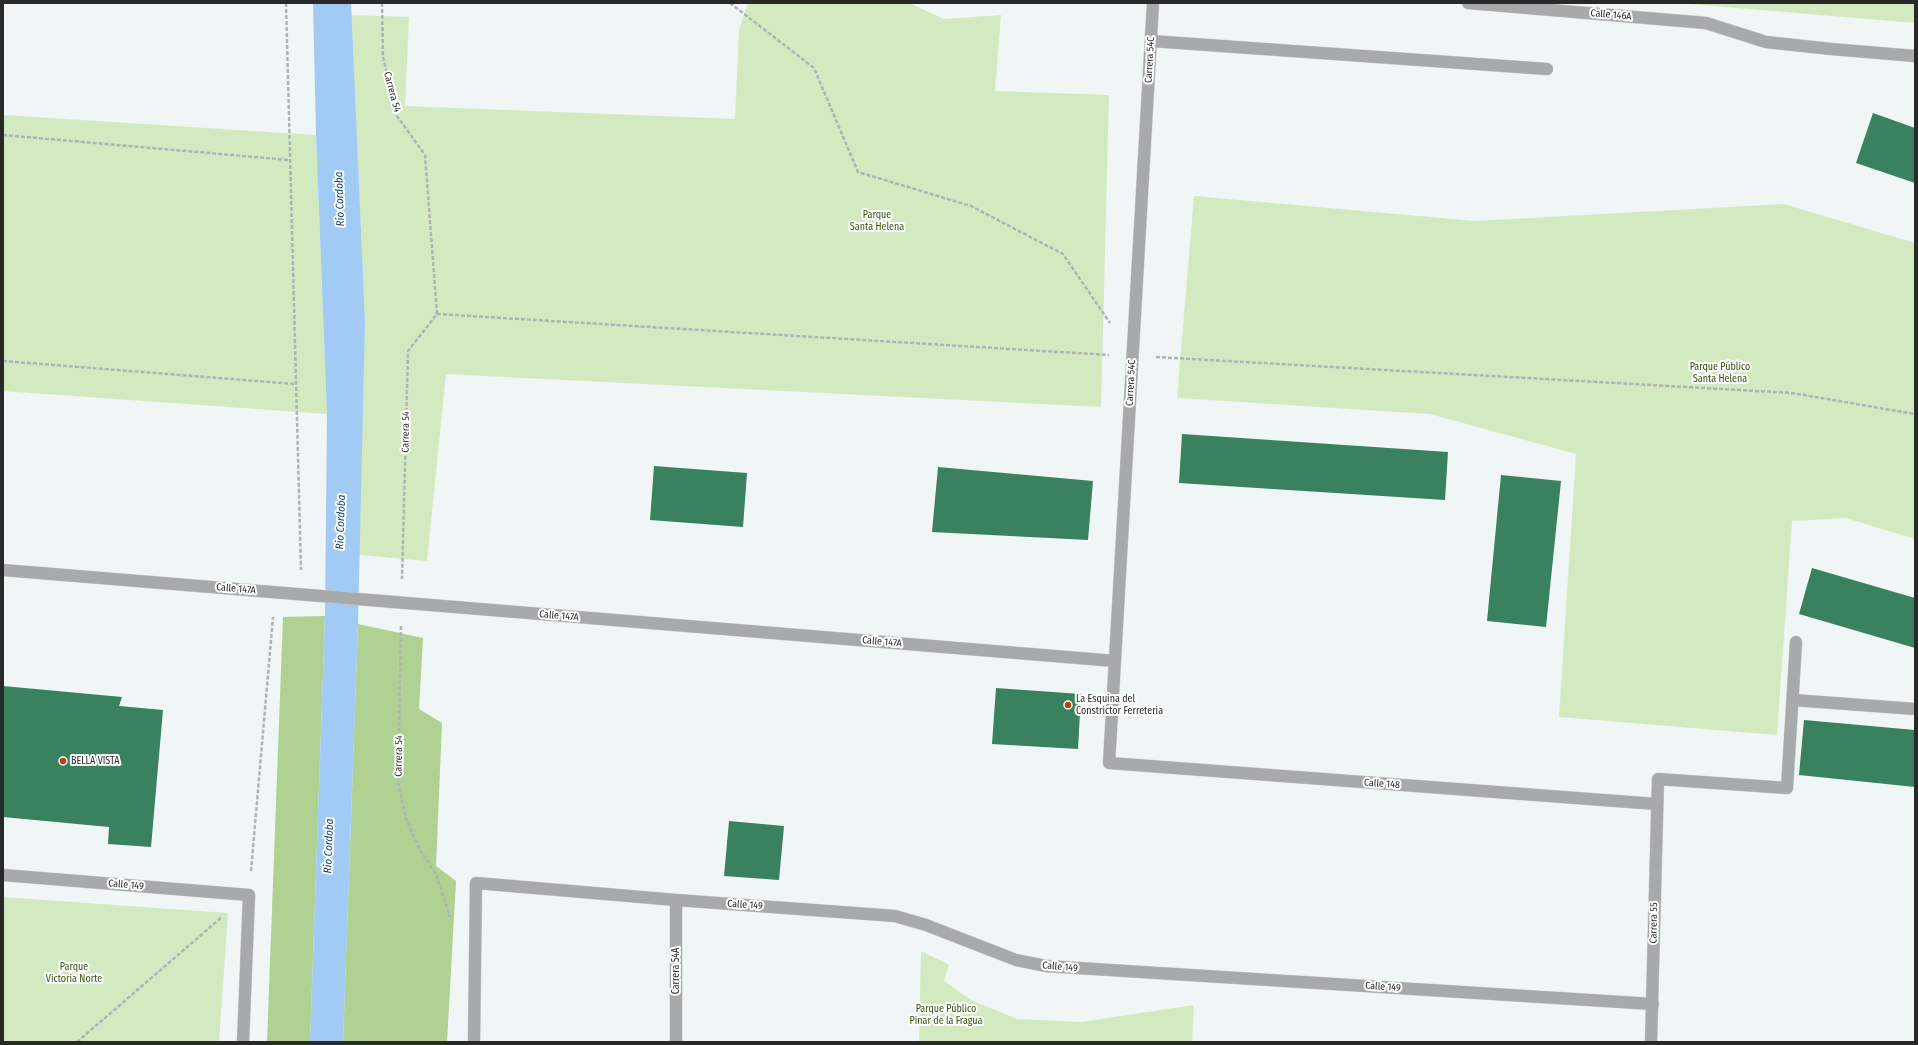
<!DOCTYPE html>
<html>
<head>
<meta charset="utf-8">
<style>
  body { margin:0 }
  #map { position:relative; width:1918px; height:1045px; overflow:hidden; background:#eff6f5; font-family:"Fira Sans Condensed",sans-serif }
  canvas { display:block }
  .frame { position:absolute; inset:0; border:4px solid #282a2a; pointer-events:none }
</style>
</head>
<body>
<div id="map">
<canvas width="1918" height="1045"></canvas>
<div class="frame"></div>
</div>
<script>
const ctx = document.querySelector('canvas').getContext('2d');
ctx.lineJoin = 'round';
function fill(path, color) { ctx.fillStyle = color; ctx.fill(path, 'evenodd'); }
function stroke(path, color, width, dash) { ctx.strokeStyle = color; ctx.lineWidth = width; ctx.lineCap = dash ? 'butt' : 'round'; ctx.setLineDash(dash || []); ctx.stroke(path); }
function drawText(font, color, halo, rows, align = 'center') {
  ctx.font = font + ' "Fira Sans Condensed",sans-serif'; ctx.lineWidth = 4; ctx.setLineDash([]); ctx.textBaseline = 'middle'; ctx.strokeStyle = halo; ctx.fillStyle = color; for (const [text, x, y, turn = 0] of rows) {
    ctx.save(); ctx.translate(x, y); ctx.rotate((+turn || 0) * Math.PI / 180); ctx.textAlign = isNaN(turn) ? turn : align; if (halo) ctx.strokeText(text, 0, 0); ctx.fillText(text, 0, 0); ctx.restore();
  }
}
const green = new Path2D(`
  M 748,3 L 909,3 L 944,19 L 1001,15 L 995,91 L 1109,95 L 1101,407 L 446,374 L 427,561 L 359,555 L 365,322 L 351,15 L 409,17 L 405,106 L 735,119 L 739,30 Z
  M 1678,3 L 1915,3 L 1915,23 Z
  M 3,115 L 316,135 L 327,414 L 3,391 Z
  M 1194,196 L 1475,221 L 1784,204 L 1915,243 L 1915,539 L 1846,518 L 1792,521 L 1777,735 L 1559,717 L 1576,454 L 1430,414 L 1177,398 Z
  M 3,897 L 228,913 L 219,1042 L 3,1042 Z
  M 921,951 L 949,965 L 944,981 L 971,1000 L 1017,1019 L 1081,1022 L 1194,1005 L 1192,1042 L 919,1042 Z`);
const forest = new Path2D(`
  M 325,616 L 310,1042 L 267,1042 L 283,617 Z
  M 358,624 L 423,638 L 419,709 L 442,723 L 436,866 L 456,881 L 447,1042 L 343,1042 Z`);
const water = new Path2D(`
  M 313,3 L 351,3 L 365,322 L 358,624 L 343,1042 L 310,1042 L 325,616 L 327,414 L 316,135 Z`);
const building = new Path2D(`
  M 1873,113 L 1915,128 L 1915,183 L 1856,163 Z
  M 1182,434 L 1448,452 L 1445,500 L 1179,483 Z
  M 654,466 L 747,473 L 743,527 L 650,520 Z
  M 938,467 L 1093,481 L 1088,540 L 932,532 Z
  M 1501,475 L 1561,481 L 1546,627 L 1487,621 Z
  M 1812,568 L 1915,598 L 1915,648 L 1799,614 Z
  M 3,686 L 122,697 L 119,706 L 163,710 L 151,847 L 108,844 L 109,827 L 3,817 Z
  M 996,688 L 1081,694 L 1078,749 L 992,744 Z
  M 1804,720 L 1915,730 L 1915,787 L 1799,775 Z
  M 729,821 L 784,826 L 779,880 L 724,876 Z`);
const path = new Path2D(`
  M 286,3 L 301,570
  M 382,3 L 383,57 L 397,116 L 425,155 L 437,314 L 408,351 L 402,579
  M 730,3 L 814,68 L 858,172 L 971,206 L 1063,254 L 1110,323
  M 3,135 L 289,160
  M 437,314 L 1109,355
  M 1156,357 L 1792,393 L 1915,414
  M 3,361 L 295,384
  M 401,626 L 398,781 L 406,819 L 420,850 L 436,874 L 450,917
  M 251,871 L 273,617
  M 77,1042 L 222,917`);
const minor = new Path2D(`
  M 1153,3 L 1109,763 L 1656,804
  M 1468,3 L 1706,23 L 1766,42 L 1831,49 L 1915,56
  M 1151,41 L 1547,69
  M 3,570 L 1115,661
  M 1793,700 L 1915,709
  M 3,875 L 249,895 L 243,1042
  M 474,1042 L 476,883 L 676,900 L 895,916 L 926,925 L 1016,960 L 1046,966 L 1653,1004
  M 676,1042 L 676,900
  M 1651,1042 L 1658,779 L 1787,788 L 1796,642`);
const markers = [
  [1068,705,4,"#a94611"],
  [63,761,4,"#a94611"]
];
const streetNames = [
  ["Calle 146A",1611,15,5],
  ["Carrera 54C",1150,60,-87],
  ["Carrera 54",392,92,75],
  ["Carrera 54C",1131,383,-87],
  ["Carrera 54",406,432,-89],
  ["Calle 147A",236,589,5],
  ["Calle 147A",559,616,5],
  ["Calle 147A",882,642,5],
  ["Carrera 54",399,756,-89],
  ["Calle 148",1382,784,4],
  ["Calle 149",126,885,5],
  ["Calle 149",745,905,4],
  ["Carrera 55",1654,923,-89],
  ["Calle 149",1060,967,5],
  ["Carrera 54A",676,971,-90],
  ["Calle 149",1383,987,4]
];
const parkNames = [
  ["Parque",877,215],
  ["Santa Helena",877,227],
  ["Parque Público",1720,367],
  ["Santa Helena",1720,379],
  ["Parque",74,967],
  ["Victoria Norte",74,979],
  ["Parque Público",946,1009],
  ["Pinar de la Fragua",946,1021]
];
const poiNames = [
  ["La Esquina del",1076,699],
  ["Constrictor Ferreteria",1076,711],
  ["BELLA VISTA",71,761]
];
const waterNames = [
  ["Rio Cordoba",340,199,-92],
  ["Rio Cordoba",341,522,-88],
  ["Rio Cordoba",329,846,-88]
];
fill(green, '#d3eac1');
fill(forest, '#afd192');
fill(water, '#a1cbf4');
fill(building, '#39815f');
stroke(minor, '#cbd1d0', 13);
stroke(path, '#aeb4b3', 2.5, [4, 2]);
stroke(minor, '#a7aaab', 12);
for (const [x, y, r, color] of markers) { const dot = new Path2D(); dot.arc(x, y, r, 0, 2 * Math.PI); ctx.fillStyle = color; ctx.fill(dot); stroke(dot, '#fff', 1.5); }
drawText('10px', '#282a2a', '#fff', streetNames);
drawText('10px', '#355211', '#fff', parkNames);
drawText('10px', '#282a2a', '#fff', poiNames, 'left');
drawText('italic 11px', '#01406e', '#fff', waterNames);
</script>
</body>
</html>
